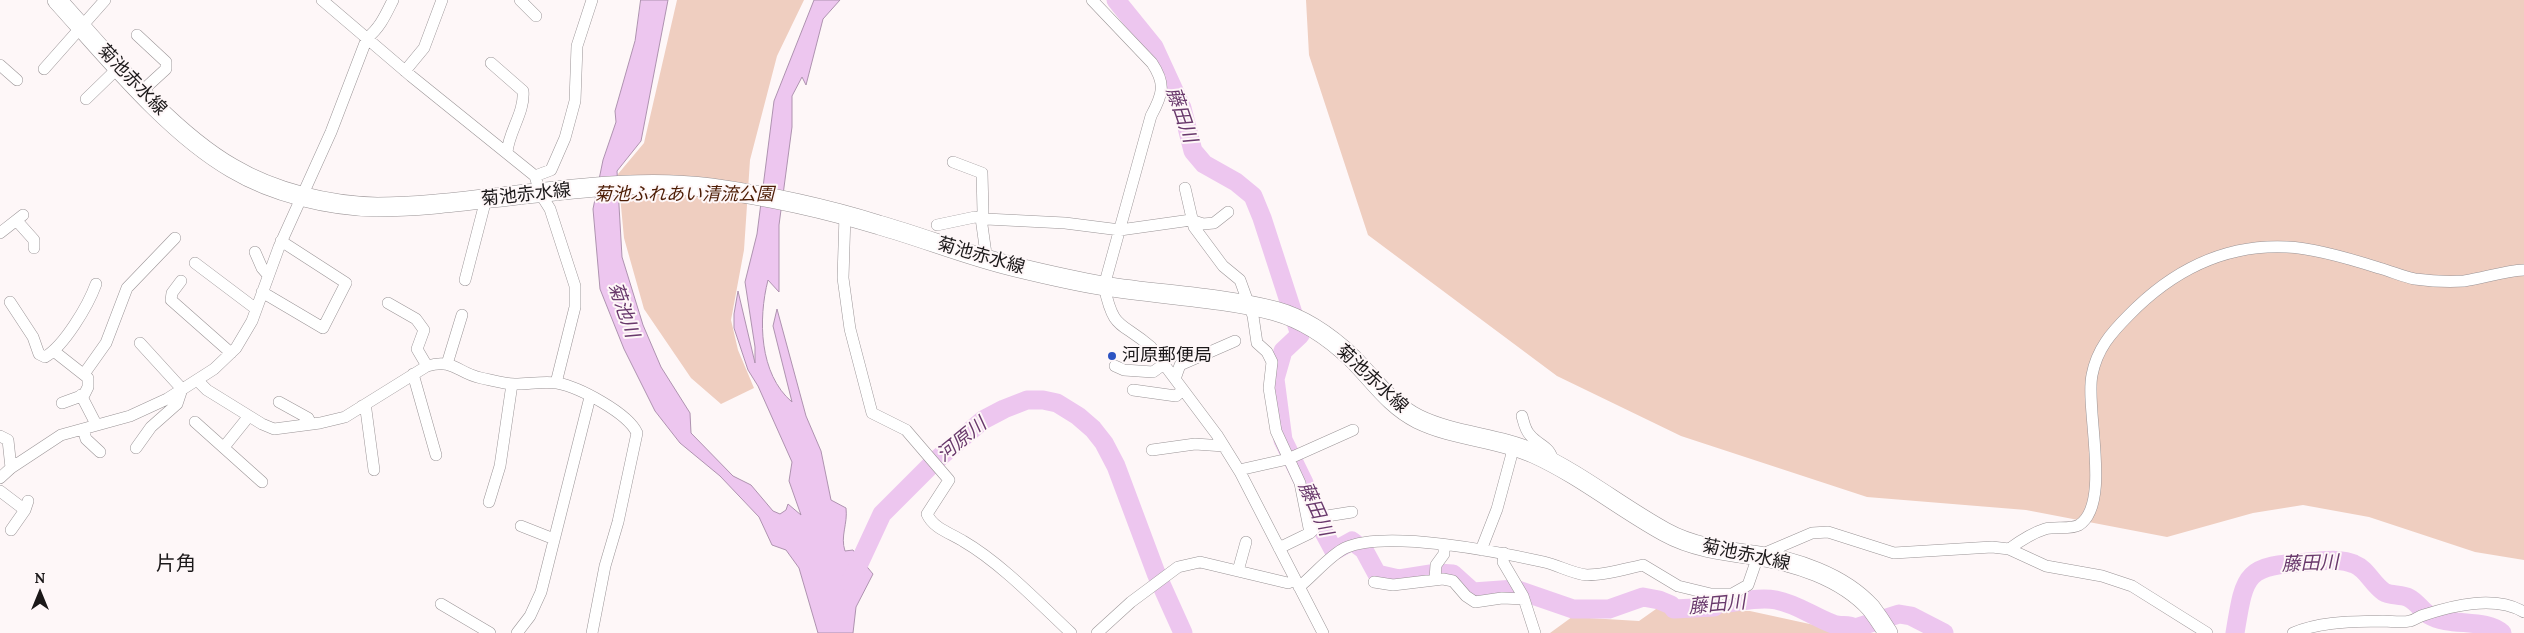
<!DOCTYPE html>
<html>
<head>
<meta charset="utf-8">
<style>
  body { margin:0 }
  #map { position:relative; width:2524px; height:633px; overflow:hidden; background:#fef7f8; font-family:Lora,serif }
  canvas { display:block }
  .north { position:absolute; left:15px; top:568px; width:50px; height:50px; -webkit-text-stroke:4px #fef7f8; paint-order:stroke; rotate:0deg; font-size:14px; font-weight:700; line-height:20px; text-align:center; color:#1b1819 }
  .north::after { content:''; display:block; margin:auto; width:18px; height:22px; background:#1b1819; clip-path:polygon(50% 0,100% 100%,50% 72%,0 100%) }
</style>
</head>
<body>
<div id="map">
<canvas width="2524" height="633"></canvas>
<div class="north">N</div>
</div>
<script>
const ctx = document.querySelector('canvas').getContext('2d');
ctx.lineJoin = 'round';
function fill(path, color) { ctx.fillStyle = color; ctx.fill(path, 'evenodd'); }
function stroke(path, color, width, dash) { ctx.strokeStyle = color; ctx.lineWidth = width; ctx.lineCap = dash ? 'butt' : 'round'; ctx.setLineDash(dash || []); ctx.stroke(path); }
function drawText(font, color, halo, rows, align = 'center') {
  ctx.font = font + ' Lora,"Noto Sans JP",serif'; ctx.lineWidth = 4; ctx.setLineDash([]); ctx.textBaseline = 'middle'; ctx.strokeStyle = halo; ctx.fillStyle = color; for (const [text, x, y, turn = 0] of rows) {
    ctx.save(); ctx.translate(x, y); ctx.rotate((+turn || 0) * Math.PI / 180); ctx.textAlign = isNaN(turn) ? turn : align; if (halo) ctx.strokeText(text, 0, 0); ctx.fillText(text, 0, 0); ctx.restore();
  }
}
const green = new Path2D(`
  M 677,0 L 804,0 L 777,56 L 750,160 L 744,250 L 731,320 L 738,350 L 754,388 L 721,404 L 691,378 L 644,309 L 624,238 L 618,174 L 644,143 Z
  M 1306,0 L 2524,0 L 2524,560 L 2475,552 L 2369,517 L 2303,505 L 2253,513 L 2167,537 L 2026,510 L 1867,497 L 1681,436 L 1557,376 L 1368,235 L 1309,55 Z
  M 1656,609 L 1750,611 L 1851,633 L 1550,633 L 1572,617 L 1639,621 Z`);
const water = new Path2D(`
  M 641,0 L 668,0 L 641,141 L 617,171 L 622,257 L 643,325 L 661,367 L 690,413 L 691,433 L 733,476 L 751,485 L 773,511 L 780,514 L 786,510 L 788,504 L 801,515 L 789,481 L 792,462 L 758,386 L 748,370 L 734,328 L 734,314 L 738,291 L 755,363 L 755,347 L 745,282 L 757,234 L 774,101 L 814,0 L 840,0 L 823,19 L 806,85 L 802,77 L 792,96 L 792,127 L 779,225 L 779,292 L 768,280 C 758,319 759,374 792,402 L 773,326 L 777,309 L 806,416 L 821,451 L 831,500 L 846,508 C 848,524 840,536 845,551 L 853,550 L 873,574 L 856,607 L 853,633 L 818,633 L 799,568 L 786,550 L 772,545 L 759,517 L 720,476 L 680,443 L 655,411 L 624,349 L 600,289 L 593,209 L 603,160 L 616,122 L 615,111 L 635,41 Z`);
const river = new Path2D(`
  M 1116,0 L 1154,47 L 1182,108 L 1193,151 L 1204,164 L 1236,182 L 1253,196 L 1262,218 L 1300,335 L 1283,351 L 1275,379 L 1283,440 L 1304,483 L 1313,512 L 1334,551 L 1352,541 L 1364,550 L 1377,574 L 1399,579 L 1437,573 L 1453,574 L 1473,592 L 1515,589 L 1573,609 L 1609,609 L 1643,597 L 1659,600 L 1671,605 L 1674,609 L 1714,607 L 1715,604 C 1735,604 1756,596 1776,600 C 1797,604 1814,617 1833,624 C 1840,627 1848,624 1855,628 L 1899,614 L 1911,616 L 1944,633
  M 850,583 L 882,514 L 934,462 L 983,420 L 1004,409 L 1027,400 L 1043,400 L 1057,403 L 1078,416 L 1093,429 L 1104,443 L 1116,466 L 1156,573 L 1183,633
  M 2235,633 C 2245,572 2245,566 2309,562 C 2323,561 2341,558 2354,564 C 2367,569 2372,584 2384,592 C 2390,596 2402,594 2409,598 C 2417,602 2422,611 2429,615 C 2449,627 2486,618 2502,633`);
const street = new Path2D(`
  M 322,0 L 411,76 L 535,176 L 540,193 L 550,209 L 575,286 L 575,307 L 556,383
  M 520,0 L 536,16
  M 1092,0 L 1152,63 C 1166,84 1163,94 1151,116 L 1104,286 C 1114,332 1120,320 1151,347 L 1217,435 L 1240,472 L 1323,633
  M 137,35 L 166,62 L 166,69 L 142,91
  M 491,63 L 523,91 C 525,112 509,131 507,152
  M 0,65 L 17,80
  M 44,69 L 105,0
  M 405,71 L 424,48 L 442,0
  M 86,99 L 119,67
  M 953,162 L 982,173 L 983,212 L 981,218 L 987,261
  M 535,176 L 551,170 L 565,138 L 575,101 L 577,46 L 592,0
  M 1185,188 L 1194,227 L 1223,266 L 1240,280 L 1253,316 L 1257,343 L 1267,352 L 1272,362 L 1269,388 L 1276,431 L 1300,483 L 1310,533 L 1279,548
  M 845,215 L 843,278 L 850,329 L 872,413 L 906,430 L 949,480 L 927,514 C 933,528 950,533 963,541 C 1001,563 1039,603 1071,633
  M 17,221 L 34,240 L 34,248
  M 937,225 L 975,217 L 986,219 L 1065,223 L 1120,230 L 1191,220 L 1203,224 L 1214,223 L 1228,212
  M 0,233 L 23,215
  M 255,252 L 262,268 L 268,275
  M 195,263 L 256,309
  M 465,280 L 486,199
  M 181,281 L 172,293 L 171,300 L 231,353
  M 262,292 L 323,328 L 346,283 L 281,241
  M 10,302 L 33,337 L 39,354 L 45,357 C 64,346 88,306 96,284
  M 388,303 L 416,319 L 424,330 L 417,349 L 427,366
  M 55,352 L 88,378 L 88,387 L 84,395 L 62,403
  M 447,364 L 462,315
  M 1115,366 L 1124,370 L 1153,372 L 1164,364
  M 84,374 L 106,343 L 127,288 L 175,238
  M 413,374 L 436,455
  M 1175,379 L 1180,365 L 1235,341
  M 197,380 L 207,390 L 262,424 L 274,429 L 320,423 L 345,417 L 427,366 C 454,358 457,373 481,378 C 491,380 504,384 515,384 C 529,384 543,381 557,383 C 579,387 628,413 637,433 L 618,522 L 605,566 L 592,633
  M 1133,390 L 1176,396 L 1183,390
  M 81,395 L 96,424
  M 279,402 L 308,418 L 311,424
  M 362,406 L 366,410 L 374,470
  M 1522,416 C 1524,423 1525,430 1530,435 C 1539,446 1551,446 1553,462
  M 195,422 L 262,482
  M 83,429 L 86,439 L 100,452
  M 0,436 L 8,440 L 11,468
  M 224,447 L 249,416
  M 136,448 L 151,427 L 177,404 L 182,389 L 140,343
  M 1152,450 L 1195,444 L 1224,446
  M 1239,470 L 1288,459 L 1353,430
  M 0,478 L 11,468 L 61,435 L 130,416 L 167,399 L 214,369 L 236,348 L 252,321 L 279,247 L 331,132 L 367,38 C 380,28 386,14 393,0
  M 0,491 L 25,510
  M 489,502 L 500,466 L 512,384
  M 521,526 L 554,539
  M 11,530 L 25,510 L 28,501
  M 1310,533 L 1327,516 L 1352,512
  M 2009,549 C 2020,541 2032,533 2045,529 C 2055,526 2070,530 2079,525 C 2112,504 2085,409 2092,375 C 2097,349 2111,333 2129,315 C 2172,271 2225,244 2287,247 C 2313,248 2354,260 2379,268 C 2391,271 2403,277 2415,279 C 2430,281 2449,282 2464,281 C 2485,278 2503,271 2524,270
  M 1481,550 L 1497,509 L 1514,446
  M 1504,553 L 1503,562 L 1523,596 L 1535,633
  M 1238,571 L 1246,542
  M 1435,579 L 1436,565 L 1444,554 L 1444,546
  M 1374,582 L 1393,585 L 1443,579 L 1453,581 L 1466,596 L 1475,602 L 1502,598 L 1524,599
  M 1299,587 C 1313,576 1330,555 1345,548 C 1385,529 1499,552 1544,562 C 1558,565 1573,574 1587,575 C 1606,575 1625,569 1643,565 L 1678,586 L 1711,594 L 1732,594 L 1748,585 L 1758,556 L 1812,533 L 1828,532 L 1894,553 L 1992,547 L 2009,549 L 2046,566 L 2102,576 L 2132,586 L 2207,633
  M 441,604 L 490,633
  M 517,633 L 530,616 L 541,592 L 590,397
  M 1097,633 L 1131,602 L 1178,567 L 1200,562 L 1288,583 L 1295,580
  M 2293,633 C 2322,621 2352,622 2383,621 C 2391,621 2402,623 2410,621 C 2415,620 2419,616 2424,615 C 2454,605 2495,595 2524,612`);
const primary = new Path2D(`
  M 57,0 C 107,55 168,131 232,168 C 274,193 329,206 377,207 C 421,207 465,201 509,196 C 575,189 644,179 711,188 C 768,196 824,208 879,225 C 925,238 968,256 1015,267 C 1044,274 1074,281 1104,286 C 1161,295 1219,297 1275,311 C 1304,319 1330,337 1352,358 C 1374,380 1390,405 1418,419 C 1455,437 1498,437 1535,454 C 1581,475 1621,508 1665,532 C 1692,547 1723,551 1753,555 C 1794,561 1842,576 1871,608 C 1877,616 1883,625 1888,633`);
const markers = [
  [1112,356,5,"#2c53c2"]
];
const streetNames = [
  ["菊池赤水線",132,80,46],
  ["菊池赤水線",526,195,-6],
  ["菊池赤水線",981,256,16],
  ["菊池赤水線",1372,379,43],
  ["菊池赤水線",1746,555,12]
];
const parkNames = [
  ["菊池ふれあい清流公園",684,195]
];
const poiNames = [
  ["河原郵便局",1122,356]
];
const waterNames = [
  ["藤田川",1181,115,71],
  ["菊池川",623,310,71],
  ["河原川",962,440,-39],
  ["藤田川",1315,509,66],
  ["藤田川",2310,564,-2],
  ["藤田川",1717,605,-5]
];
const quarterNames = [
  ["片角",176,564]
];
fill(green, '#efcec0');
fill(water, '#edc6ef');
stroke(water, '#ae92af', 1);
stroke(river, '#edc6ef', 19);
stroke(street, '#9a9496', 12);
stroke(primary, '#9a9496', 20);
stroke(street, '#fff', 11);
stroke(primary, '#fff', 19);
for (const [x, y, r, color] of markers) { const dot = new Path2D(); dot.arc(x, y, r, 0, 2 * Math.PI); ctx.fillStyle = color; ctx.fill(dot); stroke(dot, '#fef7f8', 2); }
drawText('18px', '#1b1819', '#fef7f8', streetNames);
drawText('italic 18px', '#4d1d05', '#fef7f8', parkNames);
drawText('18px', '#1b1819', '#fef7f8', poiNames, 'left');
drawText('italic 19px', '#69396c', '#fef7f8', waterNames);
drawText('20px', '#1b1819', '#fef7f8', quarterNames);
</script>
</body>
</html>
